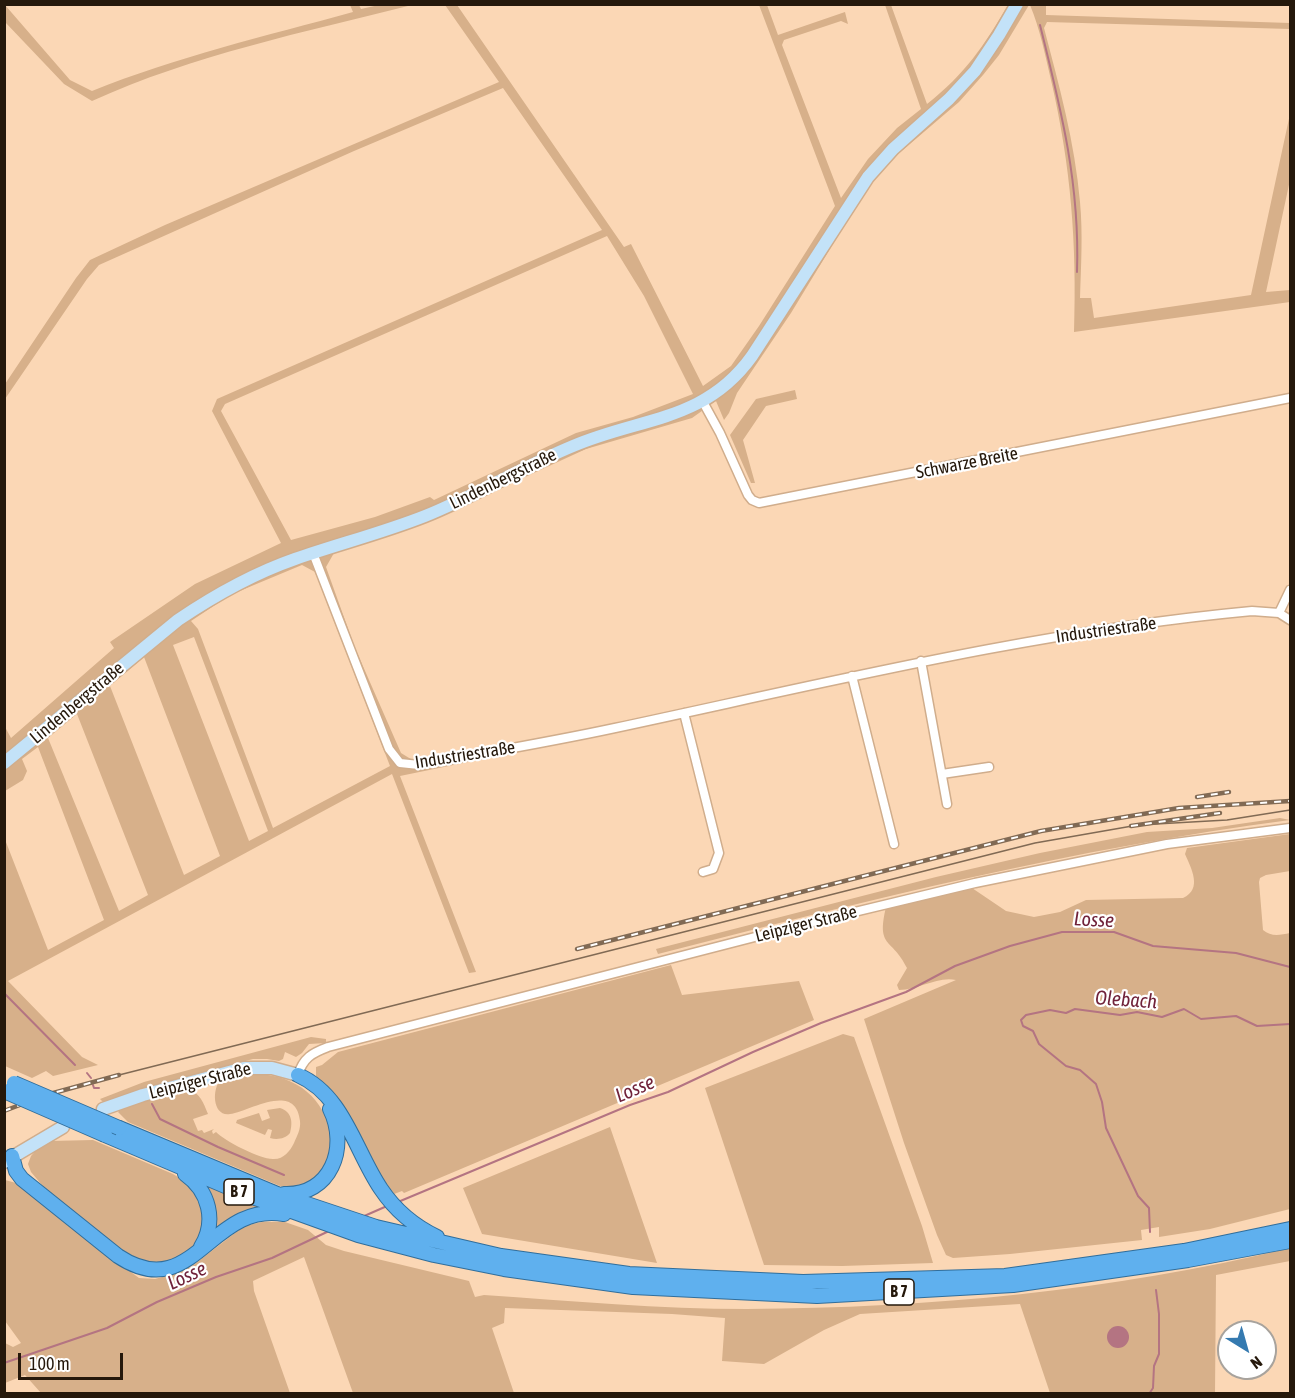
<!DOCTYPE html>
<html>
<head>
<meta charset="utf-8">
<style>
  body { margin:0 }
  #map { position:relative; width:1295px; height:1398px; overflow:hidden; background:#fbd7b5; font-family:"Asap Condensed",sans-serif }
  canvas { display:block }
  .frame { position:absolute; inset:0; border:6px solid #25180b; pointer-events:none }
  .north { position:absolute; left:1217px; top:1320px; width:60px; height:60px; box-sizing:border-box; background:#fff; border:2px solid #a8a39d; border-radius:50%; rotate:143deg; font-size:16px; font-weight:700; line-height:24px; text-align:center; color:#25180b }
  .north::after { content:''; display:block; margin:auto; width:21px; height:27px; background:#357ab0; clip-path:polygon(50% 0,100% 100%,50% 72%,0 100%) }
  .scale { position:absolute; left:18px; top:1353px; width:105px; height:27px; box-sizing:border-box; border:3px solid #25180b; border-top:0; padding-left:8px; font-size:18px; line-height:21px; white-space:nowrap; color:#25180b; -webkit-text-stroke:4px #fff; paint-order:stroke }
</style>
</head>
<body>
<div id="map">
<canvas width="1295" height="1398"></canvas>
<div class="frame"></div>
<div class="north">N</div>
<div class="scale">100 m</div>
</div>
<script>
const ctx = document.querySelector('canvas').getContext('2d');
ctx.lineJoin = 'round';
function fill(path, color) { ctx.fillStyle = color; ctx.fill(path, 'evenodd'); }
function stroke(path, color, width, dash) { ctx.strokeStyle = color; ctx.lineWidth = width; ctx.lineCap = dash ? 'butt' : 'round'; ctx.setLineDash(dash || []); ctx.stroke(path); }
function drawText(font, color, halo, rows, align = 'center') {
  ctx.font = font + ' "Asap Condensed",sans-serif'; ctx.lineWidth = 4.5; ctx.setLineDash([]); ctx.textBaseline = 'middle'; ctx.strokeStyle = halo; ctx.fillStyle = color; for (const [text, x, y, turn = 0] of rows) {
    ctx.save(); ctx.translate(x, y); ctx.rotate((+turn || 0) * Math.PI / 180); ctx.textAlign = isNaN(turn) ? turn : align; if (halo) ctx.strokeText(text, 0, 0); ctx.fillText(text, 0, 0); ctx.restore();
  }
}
const green = new Path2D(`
  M 5,5 L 70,80 L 92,91 C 176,57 266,36 353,12 L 350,5 L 359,5 L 361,9 L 379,5 L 412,5 C 305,32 193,55 92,101 L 64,84 L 5,22 Z
  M 445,5 L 457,5 L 624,247 L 631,244 L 703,386 L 731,366 L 759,326 L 835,206 L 759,5 L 767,5 L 778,35 L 845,12 L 848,24 L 841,21 L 784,40 L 782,45 L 841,198 L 868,159 L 897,128 L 921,109 L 885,5 L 891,5 L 927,104 C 965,74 984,46 1008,5 L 1029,5 L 999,55 L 983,75 L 959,102 L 897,155 L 867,188 L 791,313 L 737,393 L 729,413 L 724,420 L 716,401 L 692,418 L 586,449 L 436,518 L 334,553 L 326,567 L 355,648 L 401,753 L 414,761 L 504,745 L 507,754 L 400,776 L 476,972 L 469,973 L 392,774 L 8,981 L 82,1057 L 98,1065 L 53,1076 L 46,1071 L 32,1078 L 5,1066 L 4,837 L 48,950 L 104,920 L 38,747 L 22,759 L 27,771 L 23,780 L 5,791 L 5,727 L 11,738 L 114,648 L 110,642 L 195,584 L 281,543 L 212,411 L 217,399 L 602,230 L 503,88 L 354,151 L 99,265 L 87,279 L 5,399 L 5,384 L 76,278 L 90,260 L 165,225 L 499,82 ZM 607,236 L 644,296 L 693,394 L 633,417 L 576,433 L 434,500 L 430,497 L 375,517 L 291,540 L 221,411 L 225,404 ZM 302,565 L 315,572 L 390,766 L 273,828 L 198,629 L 191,621 L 230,595 ZM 194,637 L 268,831 L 249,841 L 173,645 ZM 144,657 L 220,856 L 184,875 L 110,686 ZM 77,714 L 148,895 L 119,911 L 48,738 Z
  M 1030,5 L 1046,5 L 1046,15 L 1290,23 L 1290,29 L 1047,22 L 1044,28 C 1059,85 1075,143 1080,202 C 1083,234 1081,266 1080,298 L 1091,298 L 1094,318 L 1251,295 L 1290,114 L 1290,180 L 1266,292 L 1290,290 L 1290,302 L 1074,332 C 1077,244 1071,166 1051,80 C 1045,54 1040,29 1030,5 Z
  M 795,390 L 797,399 L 766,406 L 743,440 L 755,483 L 751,483 L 730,435 L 756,399 Z
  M 1280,818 L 1290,820 C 1076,848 867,900 658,954 L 656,949 L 936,877 L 1040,853 L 1147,832 L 1212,828 Z
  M 1290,834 L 1290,871 L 1266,875 L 1260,878 L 1259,882 L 1263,930 C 1271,937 1280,935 1290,933 L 1290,1209 L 1210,1229 L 1159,1237 L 1159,1227 L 1141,1230 L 1142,1240 L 1010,1254 L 953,1258 L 946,1255 L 937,1235 L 904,1143 L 864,1019 L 956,980 C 937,976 919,990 899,990 L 897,985 L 907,968 C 892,937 876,949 886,907 L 972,888 L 1006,911 L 1034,917 L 1060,912 L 1086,900 L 1183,898 C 1203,889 1191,868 1185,854 L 1187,848 Z
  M 671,965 L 682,995 L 799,981 L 814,1020 L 404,1193 L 402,1191 L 394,1194 L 379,1173 L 353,1122 L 316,1076 L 316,1067 L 322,1065 L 338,1052 Z
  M 843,1034 L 854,1037 L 922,1226 L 933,1263 L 842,1266 L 764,1265 L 705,1088 Z
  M 311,1037 L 326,1039 L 326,1043 L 309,1044 L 302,1053 L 296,1057 L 285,1052 L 283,1059 L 279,1061 L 267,1059 L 253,1059 L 158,1084 L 103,1102 L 100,1099 L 144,1082 Z
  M 253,1074 C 352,1074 351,1200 280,1186 L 128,1122 L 118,1112 L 124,1107 L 188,1089 C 201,1094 203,1102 208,1114 L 193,1119 L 198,1131 L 202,1130 L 204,1133 L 214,1129 L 212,1131 L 213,1134 L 216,1132 C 225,1141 261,1160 274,1159 C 284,1159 290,1151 294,1143 C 297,1136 301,1129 300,1121 C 296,1081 250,1111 230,1114 C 213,1117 211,1090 221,1079 Z
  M 280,1108 C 292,1112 293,1122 290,1133 C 285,1139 277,1140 270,1138 L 272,1130 L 268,1129 L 265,1135 L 236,1123 L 237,1120 L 259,1113 L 262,1121 L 270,1118 L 267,1110 Z
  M 610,1127 L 657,1263 L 482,1234 L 463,1188 Z
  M 93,1140 L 173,1174 L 188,1183 L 200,1200 L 203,1211 L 202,1232 L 190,1252 L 169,1264 L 134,1261 L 47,1191 L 31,1172 L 28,1164 L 31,1156 L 37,1149 L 50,1141 Z
  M 5,1180 L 16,1183 L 75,1231 L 139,1278 L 155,1279 L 173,1274 L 191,1267 L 244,1226 L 262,1222 L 285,1222 L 308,1230 L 326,1245 L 344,1251 L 469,1281 L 475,1297 L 484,1295 C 571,1301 660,1309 747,1309 C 930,1308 1112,1291 1290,1248 L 1290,1261 L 1216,1275 L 1215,1393 L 1050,1393 L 1020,1304 L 860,1314 L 824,1330 L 764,1364 L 722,1361 L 725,1318 L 672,1314 L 505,1308 L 504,1323 L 492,1328 L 514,1393 L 353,1393 L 304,1257 L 253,1281 L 254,1291 L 290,1393 L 41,1393 L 25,1375 L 5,1383 L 5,1343 L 13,1347 L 21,1343 L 5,1321 Z
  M 199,1183 L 268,1210 L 208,1233 Z`);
const water = new Path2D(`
  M1107 1337a11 11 0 1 1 22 0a11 11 0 1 1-22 0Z`);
const stream = new Path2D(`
  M 1040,25 C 1061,109 1080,184 1077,272
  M 4,993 L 75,1065
  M 87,1073 L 91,1078
  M 93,1085 L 94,1088 L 99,1088
  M 152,1104 L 160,1119 L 218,1147 L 284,1175
  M 398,1202 L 630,1105 L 668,1092 L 753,1052 L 821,1023 L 906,992 L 955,966 L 1010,946 L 1062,932 L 1114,932 L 1153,946 L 1236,953 L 1290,967
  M 362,1217 L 387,1206
  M 1150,1232 L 1149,1208 L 1138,1196 L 1106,1128 L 1102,1102 L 1096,1084 L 1080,1070 L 1066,1066 L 1039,1044 L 1033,1031 L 1023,1026 L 1021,1020 L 1026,1015 L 1050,1010 L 1066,1013 L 1075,1009 L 1120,1015 L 1137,1012 L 1162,1017 L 1184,1009 L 1201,1019 L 1236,1016 L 1257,1026 L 1290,1024
  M 4,1363 L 107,1328 L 157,1302 L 216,1277 L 272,1258 L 329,1231
  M 1149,1394 L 1153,1388 L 1154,1366 L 1159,1354 L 1159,1314 L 1156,1290`);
const minor = new Path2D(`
  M 703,402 L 720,433 L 748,495 L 752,500 L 759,503 L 1290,398
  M 313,553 L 389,749 L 400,763 L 419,765 C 484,753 550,742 615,728 C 826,683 1036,631 1252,611 L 1279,613 L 1290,620
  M 1279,613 L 1290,590
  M 921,661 L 947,804
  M 852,676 L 894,844
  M 684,713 L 719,853 L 713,869 L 703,872
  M 942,774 L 989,767
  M 298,1075 C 303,1058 312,1053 328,1047 L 817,921 L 975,883 L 1167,844 L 1290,828`);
const secondary = new Path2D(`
  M 4,763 L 178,620 C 215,595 252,574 295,559 C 338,544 382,533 425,516 C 475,496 522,467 573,446 C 640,417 705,422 752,356 L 868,177 L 893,149 L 949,99 L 975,71 L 999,35 L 1017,4
  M 103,1109 L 143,1095 L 244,1068 L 272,1068 L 298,1075
  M 4,1162 L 63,1127`);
const trunk = new Path2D(`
  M 298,1075 C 344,1095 355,1151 381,1189 C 395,1210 414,1226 437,1237
  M 119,1128 L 277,1194 L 376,1227 L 501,1256 L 629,1274 L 803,1282 L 1005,1276 L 1184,1251 L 1290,1229
  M 105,1135 L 244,1194 L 358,1235 L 434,1255 L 504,1269 L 633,1287 L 817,1296 L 1013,1285 L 1188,1260 L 1290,1241
  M 12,1156 L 16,1171 L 22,1179 L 118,1256 C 193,1306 210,1201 284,1214
  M 185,1174 C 209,1191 217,1221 201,1247
  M 284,1194 C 331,1196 349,1147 330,1109`);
const tram = new Path2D(`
  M 119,1075 L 1035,843 L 1138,825 L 1227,820 L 1290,810`);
const rail = new Path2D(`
  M 1197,797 L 1229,792
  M 1131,826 L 1220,813
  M 577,949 L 1041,831 L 1179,808 L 1290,801
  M 4,1111 L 46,1095 L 119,1075`);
const trunkBridge = new Path2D(`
  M 14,1083 L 119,1128
  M 4,1091 L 105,1135`);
const shields = [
  [239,1192,30],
  [899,1292,30]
];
const shieldNames = [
  ["B 7",239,1192],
  ["B 7",899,1292]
];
const streetNames = [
  ["Schwarze Breite",967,463,-11],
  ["Lindenbergstraße",503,479,-26],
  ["Industriestraße",1106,630,-8],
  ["Lindenbergstraße",77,703,-40],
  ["Industriestraße",465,755,-9],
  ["Leipziger Straße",806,924,-14],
  ["Leipziger Straße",200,1081,-14]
];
const waterNames = [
  ["Losse",1094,920,3],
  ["Olebach",1126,1000,4],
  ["Losse",635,1089,-23],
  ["Losse",187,1276,-25]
];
fill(green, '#d7b08a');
fill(water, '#b47482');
stroke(stream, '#b47482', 2);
stroke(minor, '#d0ad8c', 11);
stroke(secondary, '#d0ad8c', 15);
stroke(trunk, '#316e9b', 16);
stroke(minor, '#fff', 8);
stroke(secondary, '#c3e2f8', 12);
stroke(trunk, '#5fb0ee', 14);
stroke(tram, '#816a54', 1.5);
stroke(rail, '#816a54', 4.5);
stroke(rail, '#fff', 2, [7]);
stroke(trunkBridge, '#316e9b', 16, []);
stroke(trunkBridge, '#5fb0ee', 14);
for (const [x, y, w] of shields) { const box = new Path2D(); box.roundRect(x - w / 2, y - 13, w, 26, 4.5); ctx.fillStyle = '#fff'; ctx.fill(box); stroke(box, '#25180b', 1.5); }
drawText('bold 16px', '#25180b', null, shieldNames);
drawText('18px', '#25180b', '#fff', streetNames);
drawText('italic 20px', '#70223a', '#fff', waterNames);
</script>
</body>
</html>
